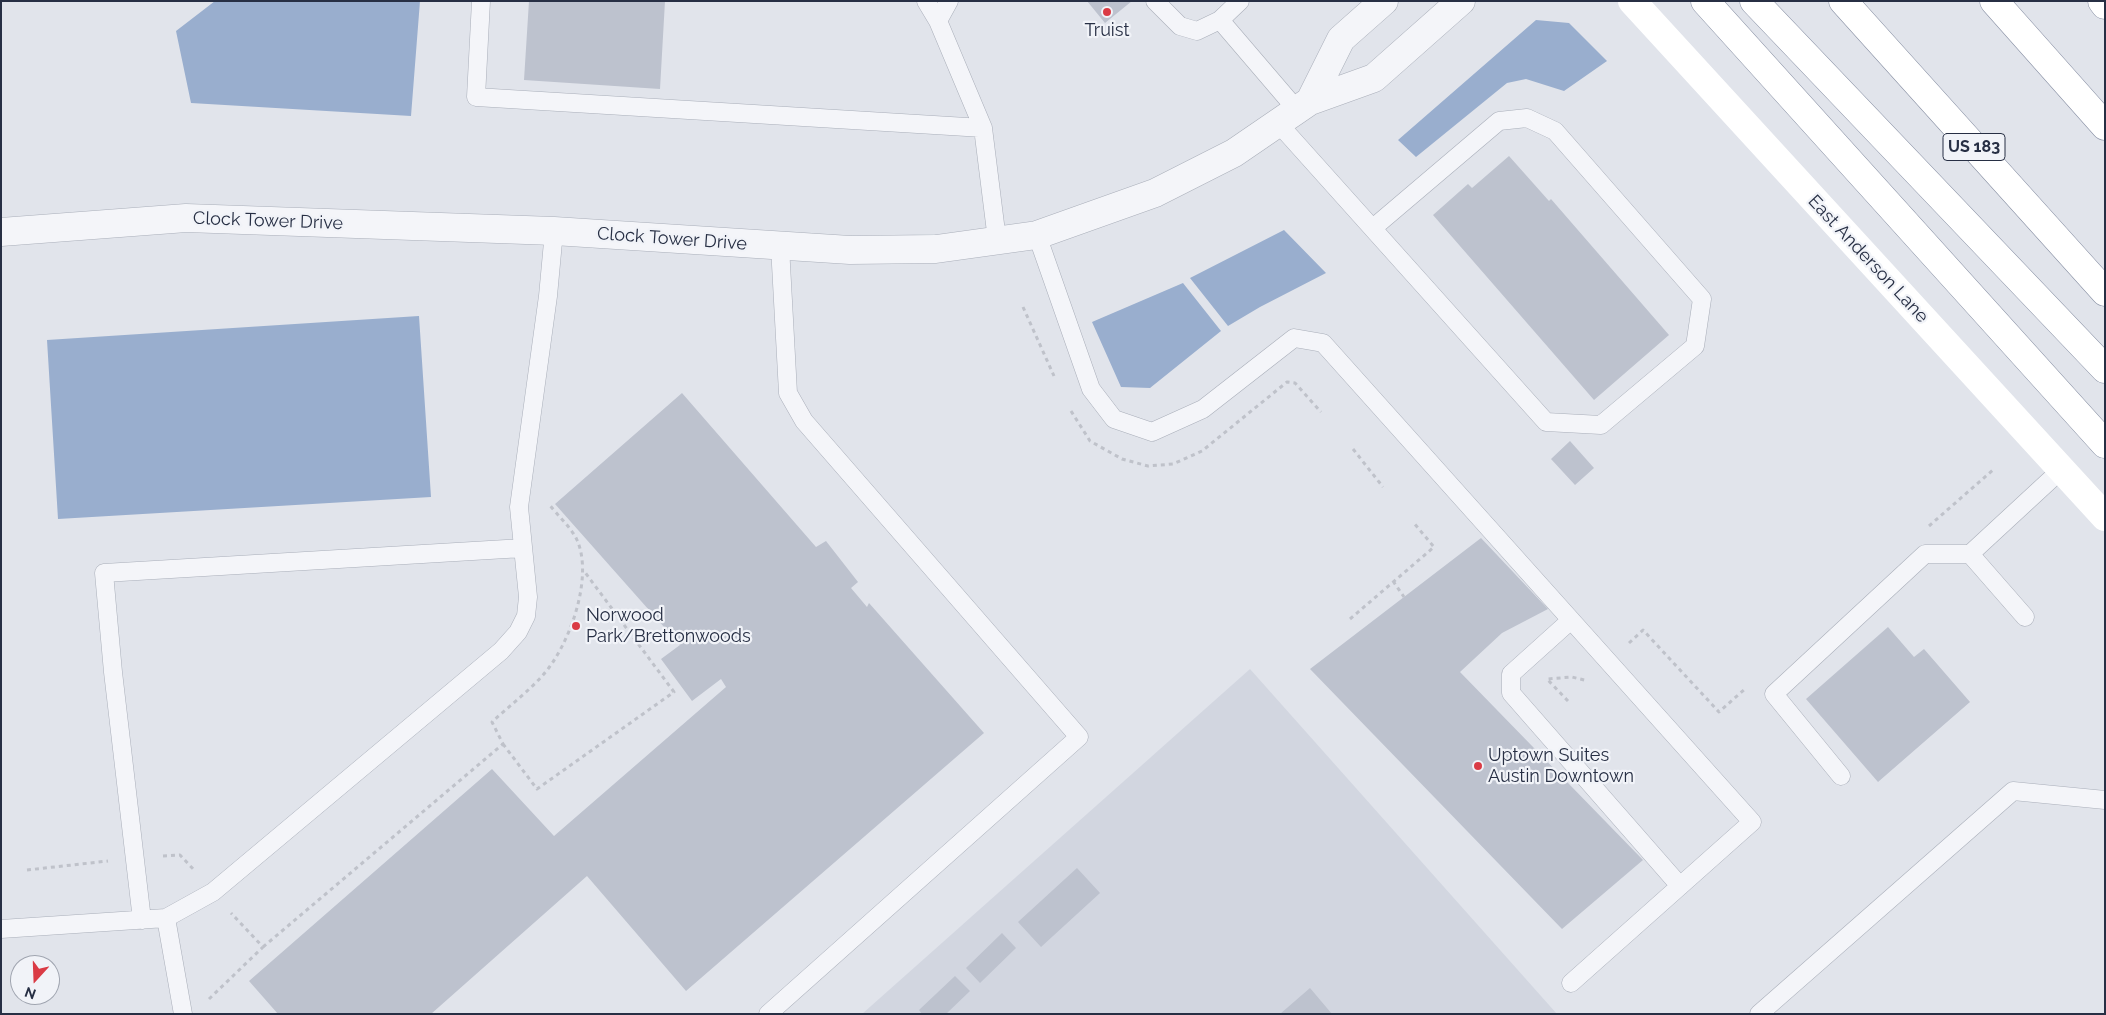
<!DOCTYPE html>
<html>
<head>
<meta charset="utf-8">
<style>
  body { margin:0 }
  #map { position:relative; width:2106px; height:1015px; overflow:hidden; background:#e1e4eb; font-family:Raleway,sans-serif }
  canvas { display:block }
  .frame { position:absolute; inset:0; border:2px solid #272f44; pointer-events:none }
  .north { position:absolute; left:10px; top:955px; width:50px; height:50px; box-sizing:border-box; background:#f1f3f8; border:1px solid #a0a5b0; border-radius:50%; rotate:200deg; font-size:14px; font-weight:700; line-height:20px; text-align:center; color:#272f44 }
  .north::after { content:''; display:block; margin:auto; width:18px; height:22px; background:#da3b45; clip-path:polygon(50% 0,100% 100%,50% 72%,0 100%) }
</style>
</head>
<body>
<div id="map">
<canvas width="2106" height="1015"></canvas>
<div class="frame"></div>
<div class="north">N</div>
</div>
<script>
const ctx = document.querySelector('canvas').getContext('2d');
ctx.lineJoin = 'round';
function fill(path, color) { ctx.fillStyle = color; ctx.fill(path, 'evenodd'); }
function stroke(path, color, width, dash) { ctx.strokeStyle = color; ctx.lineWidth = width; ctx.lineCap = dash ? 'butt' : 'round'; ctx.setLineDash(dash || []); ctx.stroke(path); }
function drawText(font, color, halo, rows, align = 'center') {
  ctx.font = font + ' Raleway,sans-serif'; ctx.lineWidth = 4.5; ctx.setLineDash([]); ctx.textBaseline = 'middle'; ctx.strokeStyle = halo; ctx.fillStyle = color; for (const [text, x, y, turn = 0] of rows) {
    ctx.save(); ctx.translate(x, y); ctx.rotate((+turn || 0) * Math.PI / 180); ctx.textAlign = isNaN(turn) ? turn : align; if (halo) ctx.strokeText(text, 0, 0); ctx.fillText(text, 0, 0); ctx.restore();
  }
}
const built = new Path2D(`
  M 1250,669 L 1557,1014 L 862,1014 Z`);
const water = new Path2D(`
  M 215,1 L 420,1 L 411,116 L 191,103 L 176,31 Z
  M 1536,20 L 1569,23 L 1607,61 L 1564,91 L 1526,79 L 1507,83 L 1416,157 L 1398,140 Z
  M 1284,230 L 1326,273 L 1260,307 L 1228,326 L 1190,278 Z
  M 1183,283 L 1221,331 L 1150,388 L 1121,387 L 1092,322 Z
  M 419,316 L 431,497 L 58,519 L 47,340 Z`);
const building = new Path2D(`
  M 529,1 L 665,1 L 660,89 L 524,80 Z
  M 1087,1 L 1132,1 L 1105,23 Z
  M 1509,156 L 1549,201 L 1551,199 L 1669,335 L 1594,400 L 1433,215 L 1468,184 L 1472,188 Z
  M 682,393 L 816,547 L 826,541 L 858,582 L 851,588 L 867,607 L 869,603 L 984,733 L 686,991 L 587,876 L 431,1014 L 278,1014 L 249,981 L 492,769 L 554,836 L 726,687 L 721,679 L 692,701 L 661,659 L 680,645 L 555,504 Z
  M 1570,441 L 1594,468 L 1575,485 L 1551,459 Z
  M 1481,538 L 1548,609 L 1502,633 L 1460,672 L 1643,860 L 1562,929 L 1310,669 Z
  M 1888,627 L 1914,657 L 1924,649 L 1970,702 L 1878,782 L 1806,699 Z
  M 1077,868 L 1100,893 L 1041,947 L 1018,922 Z
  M 1002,933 L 1016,948 L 980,983 L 966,968 Z
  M 955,976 L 970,991 L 946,1014 L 922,1014 L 919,1010 Z
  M 1310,988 L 1332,1014 L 1280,1014 Z`);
const path = new Path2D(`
  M 1023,307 L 1054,376
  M 1071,411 L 1090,441 L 1122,459 L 1148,466 L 1173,464 L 1202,451 L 1287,382 L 1295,383 L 1321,412
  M 1353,449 L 1383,487
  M 1929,526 L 1994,469
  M 1393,581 L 1404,597
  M 1350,619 L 1434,547 L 1413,522
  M 1629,643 L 1643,630 L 1719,712 L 1746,688
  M 1568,701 L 1547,679 L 1572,677 L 1588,681
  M 503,744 L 537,789 L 674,692 L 584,571
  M 163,856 L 180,855 L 195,871
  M 27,870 L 108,861
  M 263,947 L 503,744 L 492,722 C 508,707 528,692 543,675 C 569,646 594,578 577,540 C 571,527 557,515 549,504
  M 209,999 L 263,947 L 231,913`);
const service = new Path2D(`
  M 481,1 L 476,97 L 983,128
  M 926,1 L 938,21 L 983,128 L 997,240
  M 1155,1 L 1180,26 L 1197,31 L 1220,20
  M 1240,1 L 1220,20 L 1297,110
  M 938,21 L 949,1
  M 1278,123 L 1546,422 L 1601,425 L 1695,346 L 1702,299 L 1555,131 L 1527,118 L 1499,121 L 1373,228
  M 1037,235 L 1091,389 L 1114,419 L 1152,432 L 1203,409 L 1294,338 L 1323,343 L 1752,822 L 1571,983
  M 1970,554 L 2025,617
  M 1571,620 L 1511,674 L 1511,693 L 1680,886
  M 1841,776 L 1774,694 L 1925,554 L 1970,554 L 2062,469
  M 166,918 L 183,1014
  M 142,920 L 113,672 L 104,573 L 523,548
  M 1,929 L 166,918 L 213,892 L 501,651 L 518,632 L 526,616 L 528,597 L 519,507 L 548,296 L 554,231
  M 768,1014 L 1079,737 L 804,421 L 788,393 L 780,246
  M 1759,1014 L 2013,791 L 2105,800`);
const minor = new Path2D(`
  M 1310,101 L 1341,39 L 1384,1
  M 1,232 L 186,218 L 554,231 L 850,250 L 936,249 L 1037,235 L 1155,193 L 1234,153 L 1310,101 L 1374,78 L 1461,1`);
const secondary = new Path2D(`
  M 1632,1 L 2105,517`);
const motorway = new Path2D(`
  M 1705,1 L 2105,444
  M 1754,1 L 2105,369
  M 1843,1 L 2105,292
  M 1994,1 L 2105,126
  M 2102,1 L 2105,5`);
const markers = [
  [1107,12,5,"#da3b45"],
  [576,626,5,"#da3b45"],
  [1478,766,5,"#da3b45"]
];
const shields = [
  [1974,147,62]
];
const shieldNames = [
  ["US 183",1974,147]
];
const poiNames = [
  ["Truist",1107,31,"center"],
  ["Norwood",586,616],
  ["Park/Brettonwoods",586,637],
  ["Uptown Suites",1488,756],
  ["Austin Downtown",1488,777]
];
const streetNames = [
  ["Clock Tower Drive",268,221,2],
  ["Clock Tower Drive",672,239,4],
  ["East Anderson Lane",1868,259,47]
];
fill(built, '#d2d6e0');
fill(water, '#99aece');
fill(building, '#bdc2ce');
stroke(service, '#a9aeb9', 19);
stroke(minor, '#a9aeb9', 29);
stroke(motorway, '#878fa3', 29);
stroke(path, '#bfc2ca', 3, [4, 4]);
stroke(service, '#f4f5f9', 18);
stroke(minor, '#f4f5f9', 28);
stroke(secondary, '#fff', 28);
stroke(motorway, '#fff', 28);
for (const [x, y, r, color] of markers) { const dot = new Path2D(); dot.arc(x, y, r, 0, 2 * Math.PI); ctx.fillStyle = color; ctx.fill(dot); stroke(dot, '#f1f3f8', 2); }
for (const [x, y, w] of shields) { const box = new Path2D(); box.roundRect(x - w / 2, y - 13.5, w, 27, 4); ctx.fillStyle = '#f1f3f8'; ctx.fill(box); stroke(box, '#272f44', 1); }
drawText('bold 16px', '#272f44', null, shieldNames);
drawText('18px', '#272f44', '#f1f3f8', poiNames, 'left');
drawText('18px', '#272f44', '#f1f3f8', streetNames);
</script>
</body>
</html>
